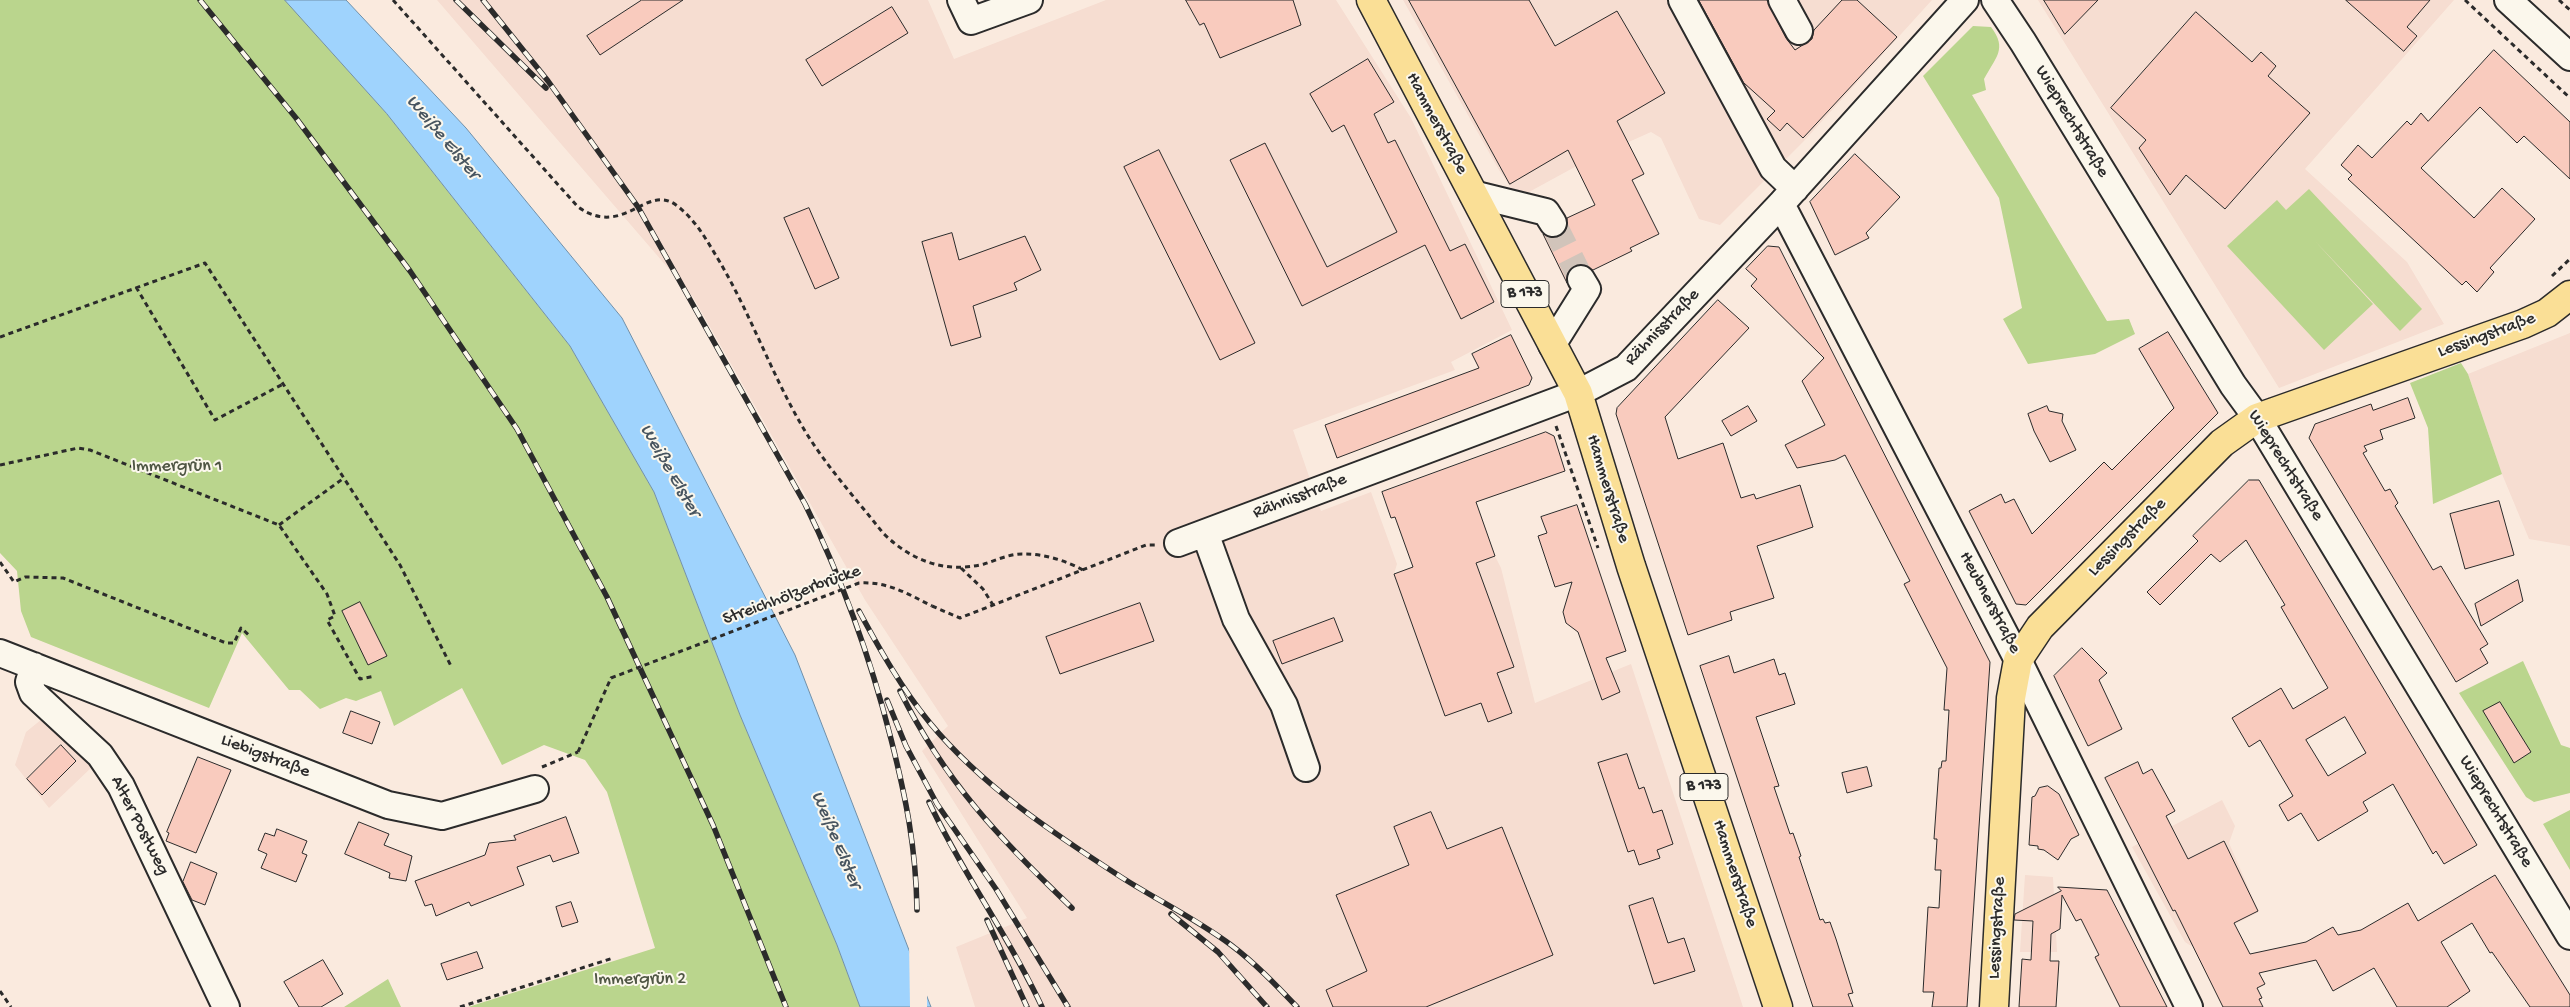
<!DOCTYPE html>
<html>
<head>
<meta charset="utf-8">
<style>
  body { margin:0 }
  canvas { display:block; background:#faeade }
</style>
</head>
<body>
<canvas width="2570" height="1007"></canvas>
<script>
const ctx = document.querySelector('canvas').getContext('2d');
ctx.lineJoin = 'round';
function fill(path, color) { ctx.fillStyle = color; ctx.fill(path, 'evenodd'); }
function stroke(path, color, width, dash) { ctx.strokeStyle = color; ctx.lineWidth = width; ctx.lineCap = dash ? 'butt' : 'round'; ctx.setLineDash(dash || []); ctx.stroke(path); }
function drawText(font, color, halo, rows, align = 'center') {
  ctx.font = font + ' "Gochi Hand",sans-serif'; ctx.lineWidth = 4; ctx.setLineDash([]); ctx.textBaseline = 'middle'; ctx.strokeStyle = halo; ctx.fillStyle = color; for (const [text, x, y, turn = 0] of rows) {
    ctx.save(); ctx.translate(x, y); ctx.rotate((+turn || 0) * Math.PI / 180); ctx.textAlign = isNaN(turn) ? turn : align; if (halo) ctx.strokeText(text, 0, 0); ctx.fillText(text, 0, 0); ctx.restore();
  }
}
const built = new Path2D(`
  M 437,0 L 928,0 L 954,59 L 1106,0 L 1336,0 L 1411,118 L 1512,330 L 1451,362 L 1455,370 L 1293,430 L 1321,511 L 1371,492 L 1397,564 L 1394,574 L 1400,591 L 1495,556 L 1501,568 L 1535,703 L 1631,664 L 1743,1007 L 975,1007 L 956,947 L 1027,918 L 922,751 L 948,726 L 865,600 L 693,297 Z
  M 1403,0 L 1932,0 L 1803,142 L 1720,225 L 1699,219 L 1661,138 L 1651,132 L 1584,162 L 1518,198 L 1499,170 Z
  M 2038,0 L 2454,0 L 2305,169 L 2407,262 L 2444,324 L 2279,388 Z
  M 2570,333 L 2570,546 L 2529,539 L 2502,474 L 2468,374 Z
  M 42,719 L 54,723 L 92,767 L 49,808 L 15,765 L 26,732 Z
  M 2222,800 L 2235,826 L 2229,843 L 2259,912 L 2191,946 L 2185,942 L 2132,847 Z
  M 2025,875 L 2053,877 L 2057,952 L 2020,952 Z`);
const green = new Path2D(`
  M 0,0 L 285,0 L 387,114 L 570,346 L 654,492 L 740,715 L 837,945 L 860,1007 L 468,1007 L 655,948 L 607,792 L 585,760 L 544,745 L 502,765 L 462,688 L 394,726 L 381,691 L 356,701 L 346,698 L 320,709 L 300,690 L 289,690 L 242,633 L 209,708 L 31,637 L 21,611 L 17,571 L 0,553 Z
  M 1973,26 L 1991,27 C 2008,49 1995,58 1984,79 L 1986,90 L 1972,95 L 2107,321 L 2129,319 L 2135,334 L 2095,354 L 2028,364 L 2003,319 L 2022,308 L 1999,198 L 1923,76 Z
  M 2309,189 L 2422,309 L 2400,331 L 2314,240 L 2373,304 L 2324,350 L 2227,246 L 2277,200 L 2286,210 Z
  M 2461,363 L 2468,374 L 2502,474 L 2433,504 L 2428,428 L 2410,383 Z
  M 2523,661 L 2561,745 L 2570,748 L 2570,793 L 2534,802 L 2526,797 L 2459,693 Z
  M 2570,810 L 2570,870 L 2543,824 Z
  M 388,979 L 401,1007 L 344,1007 Z`);
const water = new Path2D(`
  M 285,0 L 346,0 L 466,128 L 622,318 L 795,655 L 931,1007 L 860,1007 L 837,945 L 740,715 L 654,492 L 570,346 L 387,114 Z`);
const pier = new Path2D(`
  M 909,942 L 927,987 L 927,1007 L 910,1007 Z`);
const building = new Path2D(`
  M 642,0 L 683,0 L 600,55 L 587,36 Z
  M 1186,0 L 1293,0 L 1301,25 L 1220,58 L 1204,23 L 1200,25 Z
  M 1409,0 L 1529,0 L 1555,46 L 1617,11 L 1665,93 L 1617,121 L 1644,174 L 1632,180 L 1659,234 L 1630,248 L 1632,251 L 1593,270 L 1581,264 L 1574,266 L 1568,272 L 1567,283 L 1543,234 L 1553,238 L 1561,236 L 1566,229 L 1567,218 L 1595,205 L 1568,150 L 1510,184 Z
  M 1699,0 L 1767,0 L 1786,38 L 1795,50 L 1812,39 L 1814,30 L 1842,0 L 1857,0 L 1897,37 L 1803,138 L 1787,123 L 1780,131 L 1767,119 L 1775,111 L 1744,83 Z
  M 2044,0 L 2098,0 L 2065,34 Z
  M 2346,0 L 2430,0 L 2407,27 L 2417,36 L 2404,51 Z
  M 892,7 L 908,33 L 822,86 L 806,60 Z
  M 2196,12 L 2252,62 L 2261,52 L 2276,66 L 2268,76 L 2310,113 L 2225,209 L 2186,175 L 2170,195 L 2139,148 L 2146,140 L 2111,108 Z
  M 2494,50 L 2570,122 L 2570,179 L 2524,136 L 2517,143 L 2480,107 L 2421,168 L 2474,218 L 2502,188 L 2535,219 L 2490,268 L 2494,272 L 2477,292 L 2466,281 L 2462,285 L 2403,230 L 2348,179 L 2352,175 L 2341,165 L 2358,145 L 2372,158 L 2407,121 L 2411,125 L 2421,113 L 2428,121 Z
  M 1368,59 L 1394,102 L 1374,114 L 1388,143 L 1395,140 L 1450,251 L 1465,244 L 1494,302 L 1461,319 L 1425,245 L 1302,306 L 1230,160 L 1265,143 L 1327,267 L 1397,232 L 1344,125 L 1332,132 L 1310,94 Z
  M 1159,150 L 1255,343 L 1220,360 L 1124,167 Z
  M 1855,154 L 1900,197 L 1866,233 L 1869,238 L 1835,255 L 1810,202 Z
  M 809,208 L 839,278 L 815,289 L 784,218 Z
  M 952,233 L 959,260 L 1025,236 L 1041,270 L 1014,283 L 1017,290 L 973,306 L 981,337 L 951,346 L 922,242 Z
  M 1768,246 L 1779,247 L 1990,662 L 1967,1007 L 1932,1007 L 1934,992 L 1923,992 L 1928,907 L 1939,908 L 1941,870 L 1935,870 L 1937,839 L 1934,839 L 1939,768 L 1941,768 L 1942,761 L 1946,761 L 1949,710 L 1944,710 L 1947,668 L 1904,584 L 1910,581 L 1845,455 L 1835,460 L 1797,468 L 1785,445 L 1825,425 L 1802,381 L 1824,358 L 1751,286 L 1757,279 L 1746,269 Z
  M 1718,300 L 1749,328 L 1665,417 L 1678,459 L 1723,443 L 1741,498 L 1754,494 L 1756,499 L 1800,485 L 1813,527 L 1757,546 L 1774,598 L 1730,612 L 1732,620 L 1688,635 L 1616,414 L 1617,408 Z
  M 2168,332 L 2218,413 L 2026,605 L 2016,604 L 1969,511 L 2001,494 L 2005,503 L 2014,499 L 2032,534 L 2104,462 L 2112,470 L 2174,408 L 2139,349 Z
  M 1511,335 L 1532,378 L 1529,385 L 1337,458 L 1325,425 L 1479,368 L 1472,354 Z
  M 2408,398 L 2415,418 L 2380,430 L 2383,439 L 2364,446 L 2367,451 L 2363,453 L 2385,491 L 2390,489 L 2398,503 L 2395,506 L 2433,570 L 2441,566 L 2488,644 L 2480,649 L 2488,663 L 2456,682 L 2309,438 L 2315,424 L 2371,404 L 2373,410 Z
  M 1748,406 L 1757,421 L 1731,436 L 1722,421 Z
  M 2047,406 L 2049,411 L 2063,414 L 2062,421 L 2076,450 L 2050,462 L 2034,431 L 2028,414 Z
  M 1546,432 L 1554,436 L 1565,471 L 1476,502 L 1495,556 L 1476,563 L 1514,667 L 1497,673 L 1512,713 L 1488,722 L 1481,703 L 1445,716 L 1394,574 L 1413,567 L 1395,517 L 1391,518 L 1382,492 Z
  M 2249,480 L 2259,480 L 2477,845 L 2444,864 L 2436,851 L 2433,854 L 2393,784 L 2363,802 L 2368,811 L 2318,841 L 2301,813 L 2288,821 L 2279,805 L 2293,796 L 2260,740 L 2249,747 L 2232,718 L 2281,688 L 2293,709 L 2328,688 L 2281,607 L 2285,605 L 2246,540 L 2220,562 L 2211,554 L 2160,605 L 2147,592 L 2198,541 L 2193,536 ZM 2345,717 L 2366,753 L 2328,776 L 2306,740 Z
  M 2499,501 L 2514,555 L 2465,569 L 2450,514 Z
  M 1577,505 L 1626,651 L 1606,658 L 1620,692 L 1602,700 L 1578,632 L 1566,623 L 1563,612 L 1572,582 L 1555,587 L 1538,536 L 1547,533 L 1541,517 Z
  M 2518,580 L 2523,601 L 2481,626 L 2475,604 Z
  M 360,602 L 387,656 L 368,665 L 342,611 Z
  M 1140,603 L 1154,641 L 1060,674 L 1046,637 Z
  M 1334,618 L 1343,641 L 1282,664 L 1273,641 Z
  M 2082,648 L 2107,673 L 2099,680 L 2122,729 L 2088,746 L 2054,676 Z
  M 1729,656 L 1734,673 L 1774,659 L 1779,675 L 1785,673 L 1795,704 L 1756,717 L 1779,786 L 1774,787 L 1790,834 L 1793,833 L 1801,856 L 1799,857 L 1820,920 L 1823,919 L 1825,923 L 1830,922 L 1836,939 L 1853,993 L 1848,994 L 1853,1007 L 1813,1007 L 1700,666 Z
  M 2500,702 L 2531,752 L 2514,763 L 2483,711 Z
  M 351,711 L 380,722 L 372,744 L 343,733 Z
  M 61,745 L 76,761 L 42,795 L 27,779 Z
  M 1627,754 L 1639,789 L 1644,787 L 1653,813 L 1662,810 L 1673,844 L 1657,850 L 1660,858 L 1639,865 L 1634,850 L 1628,852 L 1598,763 Z
  M 198,757 L 231,770 L 196,853 L 166,841 L 169,833 L 167,832 Z
  M 2138,762 L 2143,774 L 2152,769 L 2175,811 L 2166,816 L 2188,859 L 2224,841 L 2258,911 L 2234,923 L 2250,954 L 2306,942 L 2333,927 L 2338,935 L 2361,930 L 2408,903 L 2418,921 L 2495,875 L 2570,995 L 2570,1007 L 2530,1007 L 2492,952 L 2490,953 L 2472,923 L 2441,942 L 2470,991 L 2447,1007 L 2397,1007 L 2374,968 L 2333,991 L 2316,960 L 2259,973 L 2265,984 L 2257,988 L 2262,998 L 2259,999 L 2263,1007 L 2223,1007 L 2175,910 L 2173,911 L 2105,778 Z
  M 1867,767 L 1872,786 L 1847,793 L 1842,773 Z
  M 2048,786 L 2059,794 L 2079,835 L 2071,839 L 2058,860 L 2044,850 L 2038,849 L 2038,846 L 2029,845 L 2032,797 L 2035,796 L 2039,788 Z
  M 1431,812 L 1447,849 L 1502,827 L 1553,955 L 1426,1007 L 1333,1007 L 1326,990 L 1367,971 L 1336,895 L 1409,865 L 1394,827 Z
  M 566,817 L 579,853 L 553,862 L 550,855 L 517,867 L 524,885 L 471,906 L 469,902 L 436,916 L 432,904 L 425,906 L 415,881 L 485,855 L 489,843 L 516,840 L 514,836 Z
  M 359,822 L 389,834 L 384,845 L 412,856 L 406,881 L 389,878 L 390,873 L 345,854 Z
  M 277,829 L 307,841 L 302,853 L 307,855 L 296,882 L 261,868 L 267,854 L 258,850 L 265,833 L 274,836 Z
  M 191,862 L 217,873 L 205,905 L 192,900 L 183,882 Z
  M 2058,887 L 2107,890 L 2167,1007 L 2120,1007 L 2095,957 L 2099,955 L 2081,919 L 2076,921 L 2062,895 L 2060,929 L 2051,934 L 2050,961 L 2059,961 L 2056,1007 L 2019,1007 L 2022,959 L 2031,960 L 2033,921 L 2014,920 L 2015,914 L 2061,891 Z
  M 1653,898 L 1668,943 L 1684,938 L 1695,971 L 1654,984 L 1629,906 Z
  M 571,902 L 578,922 L 562,927 L 556,907 Z
  M 477,952 L 483,968 L 447,980 L 441,964 Z
  M 323,960 L 343,994 L 321,1007 L 299,1007 L 284,982 Z`);
const minorTunnel = new Path2D(`
  M 1553,223 L 1581,279`);
const path = new Path2D(`
  M 393,0 L 578,207 C 624,239 646,183 676,205 C 695,219 706,239 718,259 C 751,314 772,376 805,431 C 827,467 857,500 883,533 C 910,560 945,574 984,564 C 997,560 1011,553 1025,554 C 1044,554 1067,561 1083,570
  M 2465,0 L 2570,98
  M 2559,0 L 2570,10
  M 2552,276 L 2570,259
  M 136,287 L 215,420 L 285,383
  M 0,337 L 205,263 L 400,565 L 451,666
  M 1556,426 L 1598,548
  M 0,465 L 78,448 L 90,450 L 279,525 L 327,594 L 335,616 L 327,620 L 360,679 L 375,676
  M 279,525 L 344,478
  M 0,562 L 14,582 L 25,577 L 63,578 L 226,643 L 234,643 L 241,628 L 251,637
  M 961,568 L 983,589 L 993,605
  M 932,606 L 960,618 L 1146,545 L 1155,545
  M 542,767 L 578,752
  M 0,991 L 11,1007
  M 460,1007 L 613,958`);
const minor = new Path2D(`
  M 961,0 L 971,21 L 1029,0
  M 1682,0 L 1773,168 L 1795,189
  M 1782,0 L 1799,31
  M 1995,0 L 2023,42 L 2233,385 L 2257,418 L 2570,936
  M 2508,0 L 2570,57
  M 1473,194 L 1546,212 L 1553,223
  M 1781,204 L 2018,660 L 2189,1007
  M 1552,345 L 1587,289 L 1581,279
  M 1205,533 L 1236,619 L 1284,705 L 1306,768
  M 1178,543 L 1578,393 L 1626,368 L 1781,204 L 1965,0
  M 0,653 L 388,805 L 442,816 L 535,789
  M 34,666 L 29,682 L 33,693 L 100,755 L 121,786 L 226,1007`);
const major = new Path2D(`
  M 1371,0 L 1578,393 L 1631,566 L 1778,1007
  M 1994,1007 L 2011,698 L 2018,660 L 2040,627 L 2222,443 L 2257,418 L 2523,324 L 2547,313 L 2570,295`);
const rail = new Path2D(`
  M 200,0 L 296,118 L 410,271 L 517,429 L 607,597 L 713,825 L 786,1007
  M 456,0 L 546,88
  M 483,0 L 548,81 L 638,207 L 805,504 C 843,581 870,656 891,739 C 906,798 916,848 917,910
  M 859,611 C 880,650 902,689 930,723 C 982,786 1053,833 1121,877 C 1157,900 1196,919 1231,945 C 1255,963 1276,985 1297,1007
  M 900,691 C 945,782 1000,839 1072,908
  M 887,700 L 906,746 L 937,804 L 996,889 L 1068,1007
  M 929,802 C 962,873 1009,936 1042,1007
  M 1171,914 L 1218,952 L 1267,1007
  M 987,920 L 1027,1007`);
const pathBridge = new Path2D(`
  M 578,752 L 611,678 L 859,583 C 887,581 908,594 932,606`);
const shields = [
  [1525,294,48],
  [1704,787,48]
];
const shieldNames = [
  ["B 173",1525,294],
  ["B 173",1704,787]
];
const streetNames = [
  ["Wieprechtstraße",2071,122,59],
  ["Hammerstraße",1436,124,62],
  ["Rähnisstraße",1663,328,-46],
  ["Lessingstraße",2487,336,-20],
  ["Wieprechtstraße",2285,466,58],
  ["Hammerstraße",1607,489,73],
  ["Rähnisstraße",1300,497,-21],
  ["Lessingstraße",2128,538,-45],
  ["Streichhölzerbrücke",792,596,-20],
  ["Heubnerstraße",1989,603,62],
  ["Liebigstraße",265,757,21],
  ["Wieprechtstraße",2495,812,59],
  ["Alter Postweg",139,826,63],
  ["Hammerstraße",1734,874,72],
  ["Lessingstraße",1998,928,-87]
];
const parkNames = [
  ["Immergrün 1",177,467],
  ["Immergrün 2",640,980]
];
const waterNames = [
  ["Weiße Elster",442,138,50],
  ["Weiße Elster",669,471,60],
  ["Weiße Elster",835,840,67]
];
fill(built, '#f6ddd1');
fill(green, '#bad58d');
fill(water, '#9fd3fd');
stroke(water, '#7190a9', 1);
fill(pier, '#faeade');
fill(building, '#f9cbbe');
stroke(building, '#2b2b2b', 1);
stroke(minorTunnel, '#d1c4ba', 26, [26, 13]);
stroke(minor, '#2b2b2b', 30);
stroke(major, '#2b2b2b', 31);
stroke(path, '#2b2b2b', 3, [5, 4]);
stroke(minor, '#fbf7ec', 26);
stroke(major, '#fadf96', 28);
stroke(rail, '#2b2b2b', 5.5);
stroke(rail, '#fbf7ec', 4, [11]);
stroke(pathBridge, '#2b2b2b', 3, [5, 4]);
for (const [x, y, w] of shields) { const box = new Path2D(); box.roundRect(x - w / 2, y - 13.5, w, 27, 4); ctx.fillStyle = '#fbf7ec'; ctx.fill(box); stroke(box, '#2b2b2b', 1); }
drawText('bold 16px', '#2b2b2b', null, shieldNames);
drawText('18px', '#2b2b2b', '#fbf7ec', streetNames);
drawText('18px', '#4f5644', '#fbf7ec', parkNames);
drawText('italic 19px', '#485560', '#fbf7ec', waterNames);
</script>
</body>
</html>
